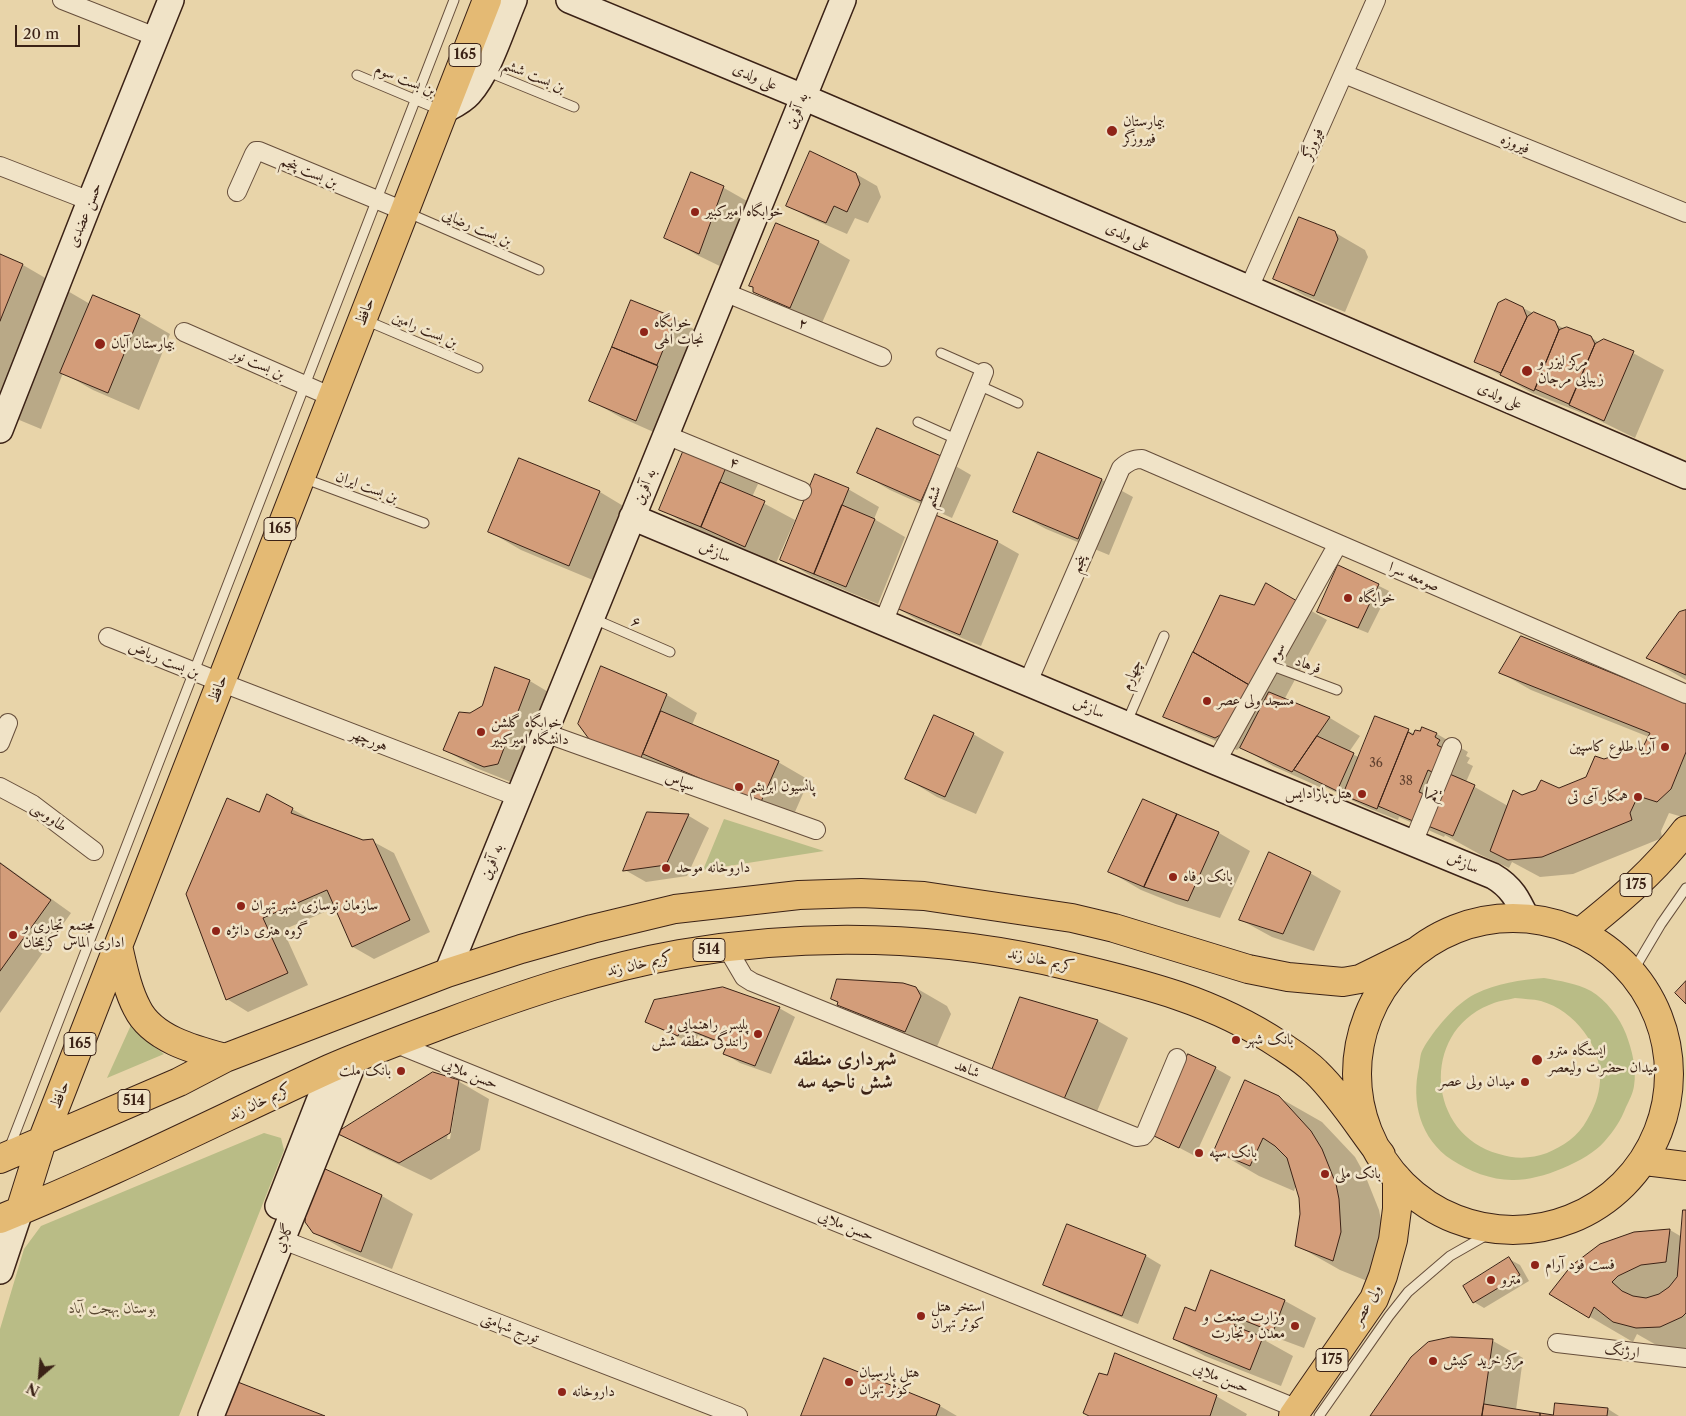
<!DOCTYPE html>
<html>
<head>
<meta charset="utf-8">
<style>
  body { margin:0 }
  #map { position:relative; width:1686px; height:1416px; overflow:hidden; background:#e8d4a9; font-family:"Libre Caslon Text",serif }
  canvas { display:block }
  .north { position:absolute; left:15px; top:1351px; width:50px; height:50px; -webkit-text-stroke:4px #f0e3c7; paint-order:stroke; rotate:207deg; font-size:14px; font-weight:700; line-height:20px; text-align:center; color:#3b2216 }
  .north::after { content:''; display:block; margin:auto; width:18px; height:22px; background:#3b2216; clip-path:polygon(50% 0,100% 100%,50% 72%,0 100%) }
  .scale { position:absolute; left:15px; top:25px; width:65px; height:22px; box-sizing:border-box; border:2px solid #3b2216; border-top:0; padding-left:6px; font-size:15px; line-height:18px; white-space:nowrap; color:#3b2216; -webkit-text-stroke:4px #f0e3c7; paint-order:stroke }
</style>
</head>
<body>
<div id="map">
<canvas width="1686" height="1416"></canvas>
<div class="north">N</div>
<div class="scale">20 m</div>
</div>
<script>
const ctx = document.querySelector('canvas').getContext('2d');
ctx.lineJoin = 'round';
function fill(path, color) { ctx.fillStyle = color; ctx.fill(path, 'evenodd'); }
function stroke(path, color, width, dash) { ctx.strokeStyle = color; ctx.lineWidth = width; ctx.lineCap = dash ? 'butt' : 'round'; ctx.setLineDash(dash || []); ctx.stroke(path); }
function drawText(font, color, halo, rows, align = 'center') {
  ctx.font = font + ' "Libre Caslon Text",Amiri,serif'; ctx.lineWidth = 5; ctx.setLineDash([]); ctx.textBaseline = 'middle'; ctx.strokeStyle = halo; ctx.fillStyle = color; for (const [text, x, y, turn = 0] of rows) {
    ctx.save(); ctx.translate(x, y); ctx.rotate((+turn || 0) * Math.PI / 180); ctx.textAlign = isNaN(turn) ? turn : align; if (halo) ctx.strokeText(text, 0, 0); ctx.fillText(text, 0, 0); ctx.restore();
  }
}
const green = new Path2D(`
  M 724,819 L 824,851 L 703,870 Z
  M 1544,978 C 1560,981 1576,983 1591,991 C 1606,1000 1620,1018 1626,1034 C 1632,1050 1637,1069 1634,1086 C 1633,1093 1629,1101 1626,1107 C 1621,1120 1614,1131 1604,1142 C 1586,1162 1539,1181 1512,1180 C 1491,1180 1469,1171 1452,1160 C 1420,1139 1411,1102 1419,1067 C 1420,1061 1420,1054 1423,1049 C 1434,1030 1455,1004 1475,994 C 1497,983 1520,980 1544,978 ZM 1515,998 C 1523,999 1533,999 1541,1001 C 1575,1011 1602,1046 1600,1081 C 1599,1096 1594,1108 1587,1120 C 1578,1137 1563,1146 1547,1153 C 1531,1159 1514,1159 1499,1154 C 1427,1135 1420,1033 1489,1005 C 1497,1001 1507,1000 1515,998 Z
  M 131,1025 L 140,1036 L 164,1054 L 107,1078 Z
  M 264,1133 L 281,1138 L 284,1150 L 179,1416 L 0,1416 L 0,1329 L 24,1249 L 41,1226 Z`);
const shadow = new Path2D(`
  M 692,173 L 724,188 L 754,205 L 730,271 L 697,255 L 666,237 Z
  M 856,174 L 877,186 L 881,197 L 868,223 L 855,218 L 847,234 L 808,217 L 787,205 Z
  M 777,224 L 819,242 L 850,260 L 821,325 L 786,309 L 754,291 Z
  M 1334,232 L 1365,250 L 1368,257 L 1345,312 L 1305,296 L 1274,278 Z
  M 0,256 L 23,265 L 90,304 L 139,316 L 170,334 L 139,410 L 93,390 L 63,373 L 41,429 L 0,412 Z
  M 632,301 L 676,319 L 706,336 L 667,438 L 622,418 L 591,401 Z
  M 1523,308 L 1565,329 L 1590,337 L 1600,343 L 1633,353 L 1664,370 L 1635,438 L 1592,417 L 1532,393 L 1475,361 Z
  M 1039,454 L 1102,480 L 1133,497 L 1109,555 L 1046,529 L 1015,512 Z
  M 940,457 L 971,475 L 952,518 L 890,490 L 859,472 Z
  M 520,459 L 600,492 L 630,510 L 600,583 L 521,550 L 490,532 Z
  M 727,466 L 758,484 L 752,497 L 795,520 L 776,563 L 691,527 L 661,509 Z
  M 848,489 L 879,507 L 874,519 L 905,537 L 878,604 L 813,577 L 782,559 Z
  M 934,515 L 998,542 L 1019,554 L 981,646 L 916,619 L 895,607 Z
  M 1339,566 L 1389,591 L 1368,633 L 1329,617 L 1319,612 Z
  M 1267,585 L 1327,620 L 1284,700 L 1330,718 L 1360,736 L 1349,752 L 1360,758 L 1376,718 L 1415,734 L 1420,732 L 1422,728 L 1437,734 L 1468,752 L 1466,756 L 1470,758 L 1467,763 L 1473,766 L 1466,782 L 1508,806 L 1522,797 L 1559,789 L 1587,778 L 1604,760 L 1642,753 L 1649,737 L 1531,690 L 1501,673 L 1686,704 L 1686,818 L 1669,813 L 1661,831 L 1662,838 L 1573,874 L 1540,877 L 1512,862 L 1509,868 L 1481,855 L 1445,835 L 1444,837 L 1399,817 L 1398,820 L 1368,808 L 1325,787 L 1324,789 L 1273,766 L 1241,747 L 1237,750 L 1186,728 L 1165,716 L 1255,607 Z
  M 1686,611 L 1686,680 L 1648,658 Z
  M 602,668 L 667,695 L 697,713 L 692,725 L 778,762 L 809,780 L 791,821 L 621,756 Z
  M 496,669 L 530,681 L 560,699 L 516,784 L 476,768 L 445,750 L 470,714 L 483,707 Z
  M 973,734 L 1004,752 L 976,814 L 937,797 L 907,779 Z
  M 268,795 L 313,821 L 313,823 L 363,842 L 372,841 L 394,853 L 430,932 L 374,959 L 353,947 L 336,907 L 283,930 L 308,985 L 248,1012 L 227,999 L 260,813 Z
  M 1144,801 L 1219,833 L 1250,851 L 1220,918 L 1176,904 L 1141,890 L 1110,872 Z
  M 647,813 L 689,816 L 709,828 L 687,876 L 646,882 L 625,870 Z
  M 0,862 L 71,913 L 0,1013 Z
  M 1310,873 L 1341,891 L 1314,951 L 1272,937 L 1241,920 Z
  M 916,988 L 947,1006 L 951,1014 L 936,1049 L 869,1022 L 838,1005 L 839,1003 L 832,999 Z
  M 779,1008 L 795,1017 L 771,1074 L 740,1063 L 725,1054 L 728,1047 L 698,1035 L 694,1044 L 662,1030 L 646,1021 Z
  M 1098,1021 L 1128,1038 L 1095,1116 L 1025,1088 Z
  M 1215,1068 L 1231,1077 L 1195,1156 L 1153,1134 Z
  M 458,1081 L 489,1099 L 480,1150 L 431,1180 L 368,1150 L 338,1133 ZM 455,1095 L 457,1095 L 450,1139 L 447,1139 Z
  M 1278,1097 L 1322,1122 L 1355,1157 L 1365,1175 L 1379,1210 L 1382,1225 L 1377,1285 L 1340,1270 L 1296,1245 L 1301,1214 L 1300,1197 L 1296,1185 L 1294,1191 L 1259,1176 L 1216,1151 Z
  M 324,1170 L 382,1196 L 413,1214 L 392,1269 L 345,1250 L 313,1232 Z
  M 1686,1211 L 1686,1352 L 1658,1346 L 1637,1334 L 1633,1342 L 1551,1294 L 1634,1233 L 1670,1230 L 1682,1237 Z
  M 1068,1226 L 1146,1256 L 1161,1265 L 1138,1324 L 1060,1293 L 1045,1284 Z
  M 1509,1259 L 1520,1265 L 1529,1281 L 1484,1308 L 1474,1302 L 1464,1286 Z
  M 1212,1272 L 1285,1301 L 1316,1318 L 1304,1348 L 1269,1335 L 1266,1341 L 1293,1356 L 1281,1386 L 1205,1356 L 1174,1339 L 1196,1313 Z
  M 1493,1341 L 1523,1358 L 1516,1410 L 1553,1416 L 1372,1416 Z
  M 1216,1396 L 1247,1414 L 1246,1416 L 1090,1416 Z
  M 940,1406 L 957,1416 L 803,1416 Z
  M 1608,1409 L 1619,1416 L 1554,1416 Z`);
const building = new Path2D(`
  M 810,151 L 856,173 L 860,184 L 847,212 L 834,206 L 826,223 L 786,206 Z
  M 691,172 L 724,186 L 699,254 L 664,238 Z
  M 1299,217 L 1335,231 L 1338,239 L 1314,296 L 1273,279 Z
  M 776,223 L 819,241 L 790,308 L 753,292 L 753,287 L 749,286 Z
  M 0,254 L 23,264 L 0,321 Z
  M 93,295 L 140,315 L 108,393 L 60,373 Z
  M 1506,299 L 1523,307 L 1527,317 L 1501,373 L 1474,362 L 1498,303 Z
  M 631,300 L 676,318 L 657,365 L 612,347 Z
  M 1534,312 L 1555,321 L 1559,330 L 1534,391 L 1500,375 L 1527,317 Z
  M 1567,327 L 1591,336 L 1595,344 L 1569,404 L 1535,389 L 1559,330 Z
  M 1604,339 L 1634,351 L 1604,421 L 1569,405 L 1595,344 Z
  M 612,347 L 658,366 L 636,421 L 589,401 Z
  M 877,428 L 941,456 L 921,501 L 857,473 Z
  M 685,447 L 727,465 L 701,527 L 659,510 Z
  M 1038,452 L 1102,479 L 1078,539 L 1013,512 Z
  M 519,458 L 600,491 L 569,566 L 488,532 Z
  M 815,474 L 849,488 L 814,574 L 780,560 Z
  M 720,482 L 765,501 L 745,547 L 701,527 Z
  M 842,505 L 875,519 L 846,587 L 814,574 Z
  M 933,514 L 998,541 L 960,635 L 894,607 Z
  M 1338,565 L 1379,584 L 1358,628 L 1317,612 Z
  M 1266,583 L 1297,601 L 1251,686 L 1193,652 L 1220,595 L 1254,605 Z
  M 1686,610 L 1686,675 L 1646,658 L 1679,612 Z
  M 1521,636 L 1686,703 L 1686,752 L 1671,789 L 1657,802 L 1638,796 L 1630,813 L 1632,820 L 1542,857 L 1508,860 L 1490,851 L 1513,790 L 1522,795 L 1536,790 L 1541,780 L 1559,788 L 1586,777 L 1595,756 L 1604,759 L 1619,754 L 1623,742 L 1641,751 L 1650,733 L 1499,673 Z
  M 1193,652 L 1251,686 L 1230,729 L 1215,738 L 1163,717 Z
  M 601,666 L 667,694 L 640,760 L 589,739 L 578,724 Z
  M 495,667 L 530,680 L 498,764 L 484,767 L 443,750 L 459,712 L 470,713 L 482,706 Z
  M 1269,692 L 1330,717 L 1292,772 L 1240,748 Z
  M 661,711 L 779,761 L 760,804 L 643,754 Z
  M 934,715 L 974,733 L 945,797 L 905,779 Z
  M 1375,716 L 1409,729 L 1377,809 L 1343,795 Z
  M 1422,727 L 1437,733 L 1435,737 L 1440,740 L 1437,745 L 1443,748 L 1432,772 L 1428,770 L 1419,792 L 1424,794 L 1413,821 L 1378,806 L 1408,732 L 1413,735 L 1415,730 L 1420,731 Z
  M 1317,736 L 1354,753 L 1337,791 L 1294,770 Z
  M 1445,772 L 1475,785 L 1453,836 L 1423,824 Z
  M 267,794 L 293,808 L 291,813 L 363,840 L 373,839 L 410,920 L 352,947 L 327,890 L 263,918 L 288,973 L 226,1000 L 186,894 L 227,798 L 259,812 Z
  M 1143,799 L 1177,814 L 1144,887 L 1108,872 Z
  M 647,812 L 689,814 L 666,865 L 623,871 Z
  M 1177,814 L 1219,832 L 1188,901 L 1144,887 Z
  M 1269,852 L 1311,872 L 1283,934 L 1239,920 Z
  M 0,863 L 51,900 L 0,971 Z
  M 837,979 L 903,983 L 916,987 L 921,996 L 905,1032 L 837,1005 L 838,1002 L 831,999 Z
  M 1686,981 L 1686,1004 L 1675,993 Z
  M 723,987 L 780,1007 L 755,1066 L 723,1054 L 727,1045 L 682,1027 L 678,1036 L 645,1022 L 654,1000 Z
  M 1020,997 L 1098,1020 L 1064,1099 L 992,1070 Z
  M 1188,1054 L 1216,1067 L 1179,1148 L 1152,1135 Z
  M 433,1072 L 459,1080 L 450,1133 L 399,1163 L 336,1133 Z
  M 1245,1080 L 1279,1096 L 1311,1131 L 1322,1149 L 1336,1184 L 1339,1199 L 1341,1232 L 1333,1261 L 1295,1246 L 1300,1214 L 1299,1198 L 1287,1158 L 1275,1146 L 1263,1138 L 1250,1166 L 1214,1151 Z
  M 323,1168 L 382,1195 L 361,1252 L 313,1233 L 305,1222 L 306,1211 Z
  M 1683,1210 L 1686,1210 L 1686,1313 L 1682,1317 L 1660,1327 L 1636,1328 L 1613,1322 L 1594,1307 L 1589,1318 L 1549,1294 L 1571,1266 L 1600,1244 L 1634,1232 L 1670,1229 L 1666,1262 L 1641,1265 L 1618,1276 L 1612,1282 L 1622,1291 L 1633,1296 L 1646,1298 L 1659,1294 L 1669,1287 L 1677,1277 Z
  M 1067,1224 L 1146,1255 L 1122,1316 L 1043,1285 Z
  M 1509,1257 L 1520,1275 L 1473,1303 L 1463,1286 Z
  M 1211,1270 L 1285,1300 L 1273,1332 L 1238,1318 L 1234,1326 L 1263,1337 L 1250,1370 L 1173,1339 L 1185,1307 L 1195,1311 Z
  M 1451,1337 L 1493,1339 L 1482,1416 L 1370,1416 L 1411,1357 L 1428,1342 Z
  M 1115,1353 L 1217,1395 L 1210,1416 L 1089,1416 L 1083,1413 L 1099,1373 L 1107,1375 Z
  M 824,1358 L 940,1405 L 936,1416 L 801,1416 Z
  M 230,1379 L 325,1416 L 216,1416 Z
  M 1555,1403 L 1608,1408 L 1607,1416 L 1540,1416 L 1540,1413 L 1553,1415 Z
  M 1484,1404 L 1540,1413 L 1540,1416 L 1482,1416 Z`);
const lane = new Path2D(`
  M 486,71 L 574,107
  M 357,75 L 440,110
  M 406,212 L 539,270
  M 365,320 L 478,368
  M 941,353 L 984,372
  M 978,385 L 1018,403
  M 918,422 L 956,439
  M 303,478 L 424,523
  M 594,619 L 670,652
  M 1270,665 L 1337,690
  M 1126,724 L 1164,636
  M 1632,973 L 1661,924 L 1686,888
  M 9,1149 L 454,0
  M 1319,1416 L 1389,1316 L 1408,1292 L 1450,1256 L 1492,1232`);
const street = new Path2D(`
  M 62,0 L 156,37
  M 1344,74 L 1686,213
  M 0,166 L 90,201
  M 237,192 L 254,154 L 256,151 L 259,151 L 404,211
  M 1249,288 L 1376,0
  M 724,292 L 882,357
  M 184,332 L 332,397
  M 666,435 L 802,491
  M 883,623 L 984,372
  M 108,637 L 220,682 L 518,797
  M 1028,682 L 1121,468 C 1128,462 1133,459 1142,459 L 1686,694
  M 545,733 L 816,830
  M 0,743 L 8,723
  M 1216,762 L 1338,544
  M 0,787 L 32,804 L 94,851
  M 1413,843 L 1452,747
  M 727,948 L 744,977 L 752,982 L 1136,1137 L 1143,1136 L 1146,1132 L 1177,1058
  M 394,1043 L 1298,1409
  M 283,1240 L 738,1416
  M 1557,1343 L 1686,1358`);
const secondary = new Path2D(`
  M 569,0 L 803,97 L 1686,476
  M 443,111 C 452,106 462,102 469,94 C 489,72 502,28 514,0
  M 0,430 L 90,201 L 171,0
  M 632,517 L 1216,762 L 1493,876 C 1512,887 1518,900 1527,919
  M 447,973 L 843,0
  M 278,1206 L 332,1068
  M 0,1271 L 20,1211
  M 211,1416 L 355,1059`);
const primary = new Path2D(`
  M1357 1074a156 156 0 1 1 312 0a156 156 0 1 1-312 0Z
  M 1579,933 C 1618,902 1656,870 1686,830
  M 118,946 C 123,967 127,989 137,1008 C 152,1039 195,1050 225,1058
  M 0,1159 L 179,1082 L 225,1058 L 447,973 L 521,949 L 592,929 L 675,909 L 799,895 L 861,893 L 924,896 L 1072,918 L 1114,928 L 1248,969 L 1288,977 L 1343,982 L 1360,979 L 1417,951
  M 1645,1161 L 1686,1166
  M 20,1211 L 42,1141 L 487,0
  M 0,1219 C 112,1174 220,1119 329,1069 C 368,1052 409,1037 449,1022 C 524,994 601,968 680,954 C 808,932 943,935 1069,966 C 1145,984 1214,1001 1280,1045 C 1292,1053 1305,1061 1316,1072 C 1339,1094 1361,1129 1381,1155
  M 1293,1416 L 1374,1299 L 1383,1276 L 1393,1240 L 1397,1209 L 1397,1178`);
const markers = [
  [1112,131,6,"#8f2418"],
  [695,212,5,"#8f2418"],
  [644,332,5,"#8f2418"],
  [100,344,6,"#8f2418"],
  [1527,371,6,"#8f2418"],
  [1348,598,5,"#8f2418"],
  [1207,701,5,"#8f2418"],
  [481,732,5,"#8f2418"],
  [1665,747,5,"#8f2418"],
  [739,787,5,"#8f2418"],
  [1362,794,5,"#8f2418"],
  [1638,797,5,"#8f2418"],
  [666,868,5,"#8f2418"],
  [1173,877,5,"#8f2418"],
  [241,906,5,"#8f2418"],
  [216,931,5,"#8f2418"],
  [13,935,5,"#8f2418"],
  [758,1034,5,"#8f2418"],
  [1236,1040,5,"#8f2418"],
  [1537,1060,6,"#8f2418"],
  [401,1071,5,"#8f2418"],
  [1525,1082,5,"#8f2418"],
  [1199,1153,5,"#8f2418"],
  [1325,1174,5,"#8f2418"],
  [1535,1265,5,"#8f2418"],
  [1491,1280,5,"#8f2418"],
  [921,1316,5,"#8f2418"],
  [1295,1326,5,"#8f2418"],
  [1433,1361,5,"#8f2418"],
  [849,1382,5,"#8f2418"],
  [562,1392,5,"#8f2418"]
];
const numberNames = [
  ["36",1376,764],
  ["38",1406,782]
];
const shields = [
  [465,55,32],
  [280,529,32],
  [1636,885,32],
  [709,950,32],
  [80,1044,32],
  [134,1101,32],
  [1332,1360,32]
];
const shieldNames = [
  ["165",465,55],
  ["165",280,529],
  ["175",1636,885],
  ["514",709,950],
  ["165",80,1044],
  ["514",134,1101],
  ["175",1332,1360]
];
const streetNames = [
  ["بن بست ششم",534,76,22],
  ["علی ولدی",755,77,23],
  ["بن بست سوم",405,80,22],
  ["به آفرین",797,111,-68],
  ["فیروزگر",1313,144,-66],
  ["فیروزه",1515,144,22],
  ["بن بست پنجم",309,172,23],
  ["حسن عضدی",85,215,-68],
  ["بن بست رضایی",477,228,23],
  ["علی ولدی",1128,236,23],
  ["حافظ",365,312,-69],
  ["۲",803,324,22],
  ["بن بست رامین",425,330,23],
  ["بن بست نور",258,364,24],
  ["علی ولدی",1500,396,23],
  ["۴",734,463,23],
  ["بن بست ایران",367,487,20],
  ["به آفرین",645,487,-68],
  ["ششم",933,497,-68],
  ["سازش",715,552,23],
  ["پنجم",1079,564,-66],
  ["صومعه سرا",1414,577,23],
  ["۶",636,622,24],
  ["سوم",1277,653,-61],
  ["بن بست ریاض",164,660,22],
  ["فرهاد",1308,665,20],
  ["چهارم",1132,675,-67],
  ["حافظ",218,689,-69],
  ["سازش",1089,708,23],
  ["هورچهر",369,740,21],
  ["سپاس",680,782,20],
  ["یکم",1432,795,-68],
  ["طاووسی",49,817,36],
  ["به آفرین",492,862,-68],
  ["سازش",1463,863,23],
  ["کریم خان زند",1041,960,12],
  ["کریم خان زند",640,964,-13],
  ["شاهد",967,1069,22],
  ["حسن ملایی",470,1074,22],
  ["حافظ",60,1095,-69],
  ["کریم خان زند",260,1102,-25],
  ["حسن ملایی",846,1226,22],
  ["گلابی",284,1238,-68],
  ["ولی عصر",1367,1305,-60],
  ["تورج شهامتی",510,1328,21],
  ["ارژنگ",1622,1351,7],
  ["حسن ملایی",1221,1378,22]
];
const poiNames = [
  ["بیمارستان",1123,122],
  ["فیروزگر",1123,139],
  ["خوابگاه امیرکبیر",705,212],
  ["خوابگاه",654,323],
  ["نجات الهی",654,340],
  ["بیمارستان آبان",111,344],
  ["مرکز لیزر و",1538,362],
  ["زیبایی مرجان",1538,379],
  ["خوابگاه",1358,598],
  ["مسجد ولی عصر",1217,701],
  ["خوابگاه گلشن",491,723],
  ["دانشگاه امیرکبیر",491,740],
  ["آریا طلوع کاسپین",1655,747,"right"],
  ["پانسیون ابریشم",749,787],
  ["هتل پارادایس",1352,794,"right"],
  ["همکار آی تی",1628,797,"right"],
  ["داروخانه موحد",676,868],
  ["بانک رفاه",1183,877],
  ["سازمان نوسازی شهر تهران",251,906],
  ["مجتمع تجاری و",23,926],
  ["اداری الماس کریمخان",23,943],
  ["گروه هنری دانژه",226,931],
  ["پلیس راهنمایی و",748,1025,"right"],
  ["رانندگی منطقه شش",748,1042,"right"],
  ["بانک شهر",1246,1040],
  ["ایستگاه مترو",1548,1051],
  ["میدان حضرت ولیعصر",1548,1068],
  ["بانک ملت",391,1071,"right"],
  ["میدان ولی عصر",1515,1082,"right"],
  ["بانک سپه",1209,1153],
  ["بانک ملی",1335,1174],
  ["فست فود آرام",1545,1265],
  ["مترو",1501,1280],
  ["استخر هتل",931,1307],
  ["کوثر تهران",931,1324],
  ["وزارت صنعت و",1285,1317,"right"],
  ["معدن و تجارت",1285,1334,"right"],
  ["مرکز خرید کیش",1443,1361],
  ["هتل پارسیان",859,1373],
  ["کوثر تهران",859,1390],
  ["داروخانه",572,1392]
];
const parkNames = [
  ["بوستان بهجت آباد",112,1309]
];
const districtNames = [
  ["شهرداری منطقه",845,1059],
  ["شش ناحیه سه",845,1082]
];
fill(green, '#b9bc86');
fill(shadow, '#0003');
fill(building, '#d39d7a');
stroke(building, '#3b2216', 1);
stroke(lane, '#664e3b', 11);
stroke(street, '#664e3b', 20);
stroke(secondary, '#3b2216', 28);
stroke(primary, '#3b2216', 30);
stroke(lane, '#f0e3c7', 9);
stroke(street, '#f0e3c7', 18);
stroke(secondary, '#f0e3c7', 25);
stroke(primary, '#e4ba74', 28);
for (const [x, y, r, color] of markers) { const dot = new Path2D(); dot.arc(x, y, r, 0, 2 * Math.PI); ctx.fillStyle = color; ctx.fill(dot); stroke(dot, '#f0e3c7', 2); }
drawText('12px', '#61412f', null, numberNames);
for (const [x, y, w] of shields) { const box = new Path2D(); box.roundRect(x - w / 2, y - 11.5, w, 23, 4); ctx.fillStyle = '#f0e3c7'; ctx.fill(box); stroke(box, '#3b2216', 1); }
drawText('bold 14px', '#3b2216', null, shieldNames);
drawText('15px', '#3b2216', '#f0e3c7', streetNames);
drawText('15px', '#3b2216', '#f0e3c7', poiNames, 'left');
drawText('italic 15px', '#5a4832', '#f0e3c7', parkNames);
drawText('bold 20px', '#3b2216', '#f0e3c7', districtNames);
</script>
</body>
</html>
